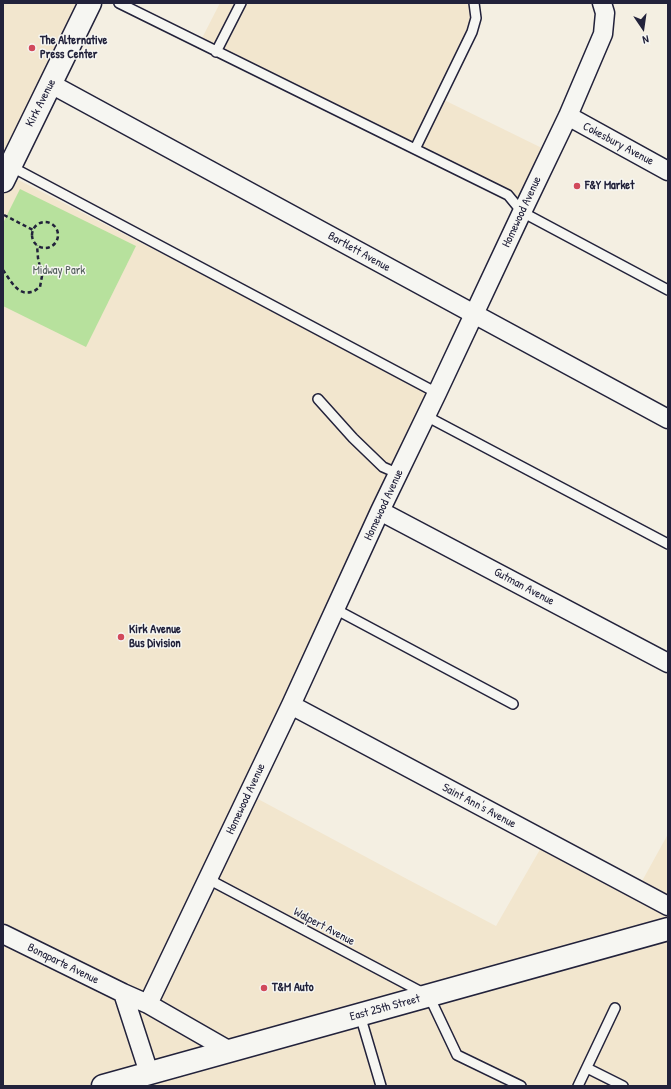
<!DOCTYPE html>
<html>
<head>
<meta charset="utf-8">
<style>
  body { margin:0 }
  #map { position:relative; width:671px; height:1089px; overflow:hidden; background:#f4efe2; font-family:"Patrick Hand",sans-serif }
  canvas { display:block }
  .frame { position:absolute; inset:0; border:4px solid #22223b; pointer-events:none }
  .north { position:absolute; left:623px; top:8px; width:40px; height:40px; -webkit-text-stroke:3px #f6f6f2; paint-order:stroke; rotate:167deg; font-size:11px; font-weight:700; line-height:16px; text-align:center; color:#22223b }
  .north::after { content:''; display:block; margin:auto; width:14px; height:18px; background:#22223b; clip-path:polygon(50% 0,100% 100%,50% 72%,0 100%) }
</style>
</head>
<body>
<div id="map">
<canvas width="671" height="1089"></canvas>
<div class="frame"></div>
<div class="north">N</div>
</div>
<script>
const ctx = document.querySelector('canvas').getContext('2d');
ctx.lineJoin = 'round';
function fill(path, color) { ctx.fillStyle = color; ctx.fill(path, 'evenodd'); }
function stroke(path, color, width, dash) { ctx.strokeStyle = color; ctx.lineWidth = width; ctx.lineCap = dash ? 'butt' : 'round'; ctx.setLineDash(dash || []); ctx.stroke(path); }
function drawText(font, color, halo, rows, align = 'center') {
  ctx.font = font + ' "Patrick Hand",sans-serif'; ctx.lineWidth = 3; ctx.setLineDash([]); ctx.textBaseline = 'middle'; ctx.strokeStyle = halo; ctx.fillStyle = color; for (const [text, x, y, turn = 0] of rows) {
    ctx.save(); ctx.translate(x, y); ctx.rotate((+turn || 0) * Math.PI / 180); ctx.textAlign = isNaN(turn) ? turn : align; if (halo) ctx.strokeText(text, 0, 0); ctx.fillText(text, 0, 0); ctx.restore();
  }
}
const built = new Path2D(`
  M 3,3 L 87,3 L 3,170 Z
  M 220,3 L 473,3 L 479,21 L 440,98 L 550,152 L 526,204 L 200,42 Z
  M 3,172 L 188,267 L 432,387 L 245,792 L 407,879 L 496,926 L 546,839 L 636,892 L 668,834 L 668,1083 L 667,1086 L 3,1086 Z`);
const green = new Path2D(`
  M 20,189 L 136,246 L 86,347 L 3,306 L 3,223 Z`);
const path = new Path2D(`
  M 4,215 L 33,230
  M32 235a13 13 0 1 1 26 0a13 13 0 1 1-26 0Z
  M 3,270 C 10,279 17,296 31,292 C 34,292 37,289 40,287 L 42,276 L 38,258 L 37,245`);
const service = new Path2D(`
  M 119,3 L 508,195 L 522,212 L 668,290
  M 216,52 L 241,3
  M 415,149 L 472,32 L 476,18 L 474,3
  M 10,166 L 437,393
  M 318,399 L 353,438 L 383,467 L 399,474
  M 426,416 L 668,544
  M 335,609 L 513,704
  M 208,879 L 429,996 L 457,1055 L 521,1086
  M 360,1015 L 381,1086
  M 587,1068 L 623,1086
  M 578,1086 L 615,1008`);
const minor = new Path2D(`
  M 51,84 L 474,314 L 668,419
  M 568,116 L 668,171
  M 380,511 L 668,663
  M 291,705 L 668,906
  M 3,934 L 123,993 L 148,1004 L 230,1051
  M 123,993 L 149,1073
  M 148,1004 L 291,705 L 380,511 L 437,393 L 522,212 L 568,116 L 603,34 L 605,13 L 602,3`);
const tertiary = new Path2D(`
  M 3,181 L 90,3`);
const secondary = new Path2D(`
  M 103,1086 L 668,929`);
const markers = [
  [32,48,4,"#d1495b"],
  [577,186,4,"#d1495b"],
  [121,637,4,"#d1495b"],
  [264,988,4,"#d1495b"]
];
const poiNames = [
  ["The Alternative",40,41],
  ["Press Center",40,55],
  ["F&Y Market",585,186],
  ["Kirk Avenue",129,630],
  ["Bus Division",129,644],
  ["T&M Auto",272,988]
];
const streetNames = [
  ["Kirk Avenue",41,103,-63],
  ["Cokesbury Avenue",618,144,28],
  ["Homewood Avenue",522,212,-65],
  ["Bartlett Avenue",359,252,29],
  ["Homewood Avenue",384,505,-65],
  ["Gutman Avenue",524,587,28],
  ["Homewood Avenue",246,799,-65],
  ["Saint Ann's Avenue",479,806,28],
  ["Walpert Avenue",324,927,28],
  ["Bonaparte Avenue",63,964,26],
  ["East 25th Street",385,1008,-15]
];
const parkNames = [
  ["Midway Park",59,271]
];
fill(built, '#f2e6ce');
fill(green, '#b7e19d');
stroke(service, '#22223b', 12);
stroke(minor, '#22223b', 21);
stroke(tertiary, '#22223b', 25);
stroke(secondary, '#22223b', 25);
stroke(path, '#22223b', 2.5, [4, 3]);
stroke(service, '#f6f6f2', 9);
stroke(minor, '#f6f6f2', 18);
stroke(tertiary, '#f6f6f2', 22);
stroke(secondary, '#f6f6f2', 22);
for (const [x, y, r, color] of markers) { const dot = new Path2D(); dot.arc(x, y, r, 0, 2 * Math.PI); ctx.fillStyle = color; ctx.fill(dot); stroke(dot, '#f6f6f2', 1.5); }
drawText('bold 12px', '#22223b', '#f6f6f2', poiNames, 'left');
drawText('12px', '#22223b', '#f6f6f2', streetNames);
drawText('12px', '#4f5b58', '#f6f6f2', parkNames);
</script>
</body>
</html>
